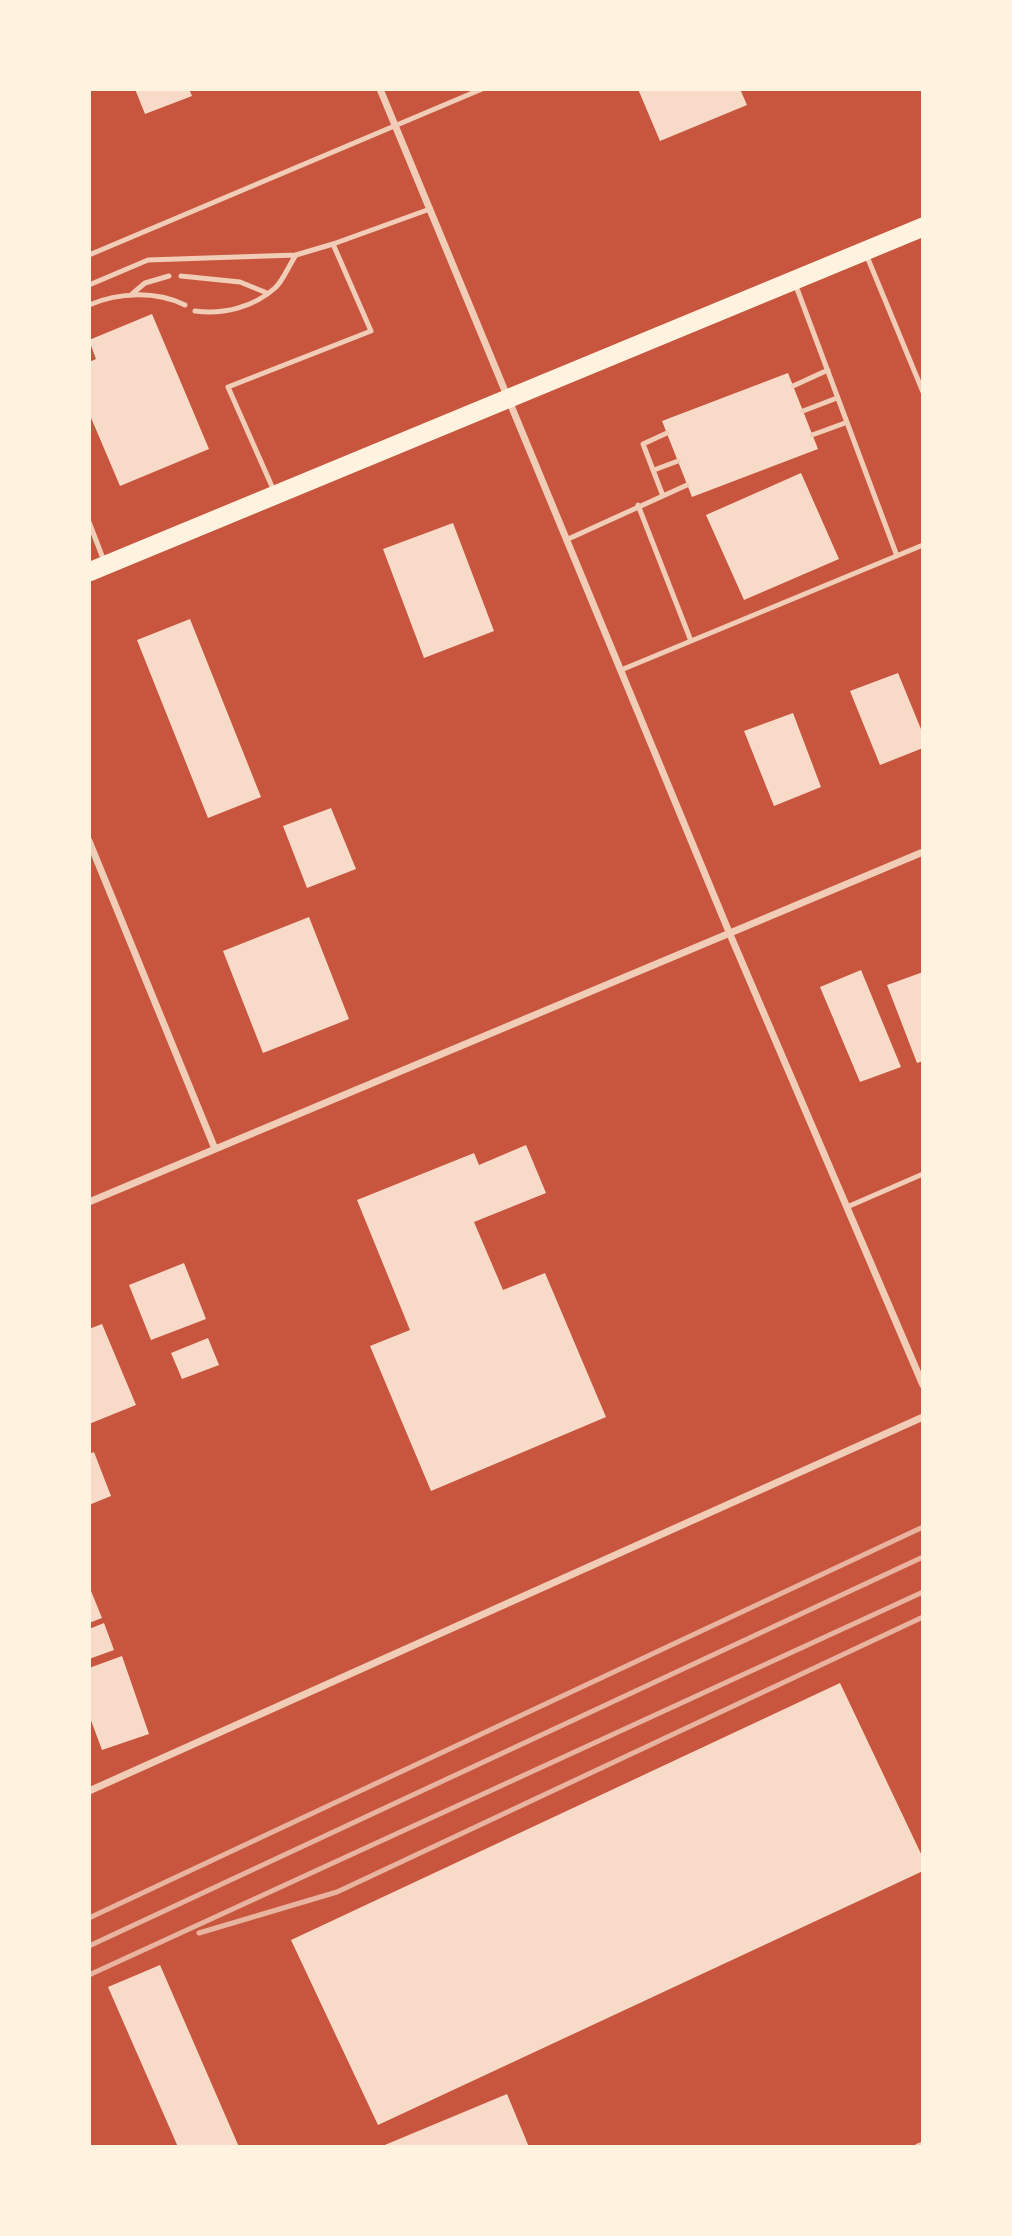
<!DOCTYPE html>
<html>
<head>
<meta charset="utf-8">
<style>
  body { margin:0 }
  #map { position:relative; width:1012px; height:2236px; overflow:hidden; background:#c8553d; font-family:"Open Sans",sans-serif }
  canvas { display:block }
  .frame { position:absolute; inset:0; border:91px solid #fff3e0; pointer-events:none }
</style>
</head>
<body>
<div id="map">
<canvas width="1012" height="2236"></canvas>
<div class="frame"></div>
</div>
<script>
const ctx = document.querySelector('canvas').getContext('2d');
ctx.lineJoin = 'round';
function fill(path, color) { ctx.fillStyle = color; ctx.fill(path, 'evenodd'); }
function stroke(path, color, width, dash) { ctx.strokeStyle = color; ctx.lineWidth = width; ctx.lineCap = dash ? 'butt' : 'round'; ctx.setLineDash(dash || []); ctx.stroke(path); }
const building = new Path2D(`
  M 135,89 L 189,89 L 192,96 L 145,114 Z
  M 638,89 L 740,89 L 747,105 L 660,141 Z
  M 152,314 L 209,449 L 120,486 L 89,413 L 89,362 L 96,359 L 89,340 Z
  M 788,373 L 818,449 L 692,497 L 662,421 Z
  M 801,473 L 839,559 L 744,600 L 706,515 Z
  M 453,523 L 494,631 L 424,658 L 383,549 Z
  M 190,619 L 261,797 L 208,818 L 137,640 Z
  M 898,673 L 923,734 L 923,748 L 880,765 L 850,691 Z
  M 793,713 L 821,787 L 774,806 L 744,731 Z
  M 331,808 L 356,869 L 307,888 L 283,826 Z
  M 309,917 L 349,1019 L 263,1053 L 223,951 Z
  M 861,970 L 901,1067 L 860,1082 L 820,987 Z
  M 923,972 L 923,1061 L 917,1063 L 887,985 Z
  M 526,1145 L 546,1193 L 474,1222 L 503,1290 L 545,1273 L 606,1417 L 431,1491 L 370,1346 L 410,1330 L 357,1200 L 474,1153 L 479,1165 Z
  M 184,1263 L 206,1319 L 151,1340 L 129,1285 Z
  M 102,1324 L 136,1405 L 89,1424 L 89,1329 Z
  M 208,1338 L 219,1365 L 182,1379 L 171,1353 Z
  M 94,1452 L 111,1496 L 89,1505 L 89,1454 Z
  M 89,1586 L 102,1618 L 89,1623 Z
  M 104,1623 L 114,1650 L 89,1659 L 89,1629 Z
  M 122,1656 L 149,1734 L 102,1750 L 89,1715 L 89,1668 Z
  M 840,1683 L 923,1858 L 923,1871 L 378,2125 L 291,1940 Z
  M 160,1965 L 239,2147 L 178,2147 L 108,1987 Z
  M 507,2094 L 529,2147 L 380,2147 Z`);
const service = new Path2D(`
  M 866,254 L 923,392
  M 89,255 L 482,89
  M 181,276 L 240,282 L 267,293
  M 89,285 L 148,260 L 296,255 L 333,244
  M 796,286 L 897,556
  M 132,294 L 145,283 L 169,276
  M 89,305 C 119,292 156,291 185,305
  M 195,311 C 223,315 254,307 275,288 C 283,281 289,265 296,255
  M 793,386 L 828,370
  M 803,411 L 837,398
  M 812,435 L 845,423
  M 654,470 L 678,461
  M 274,491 L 228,387 L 371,331 L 333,244 L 430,209
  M 663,496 L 643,444 L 667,433
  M 638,505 L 691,641
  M 89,522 L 104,561
  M 566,540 L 687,485
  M 621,670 L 923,545
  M 847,1207 L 923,1174`);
const minor = new Path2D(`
  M 380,89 L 729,932 L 923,1385
  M 89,841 L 215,1149
  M 89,1202 L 923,852
  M 89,1791 L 923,1417
  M 918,2147 L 923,2145`);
const trunk = new Path2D(`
  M 89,572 L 923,227`);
const rail = new Path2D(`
  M 89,1918 L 923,1527
  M 199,1933 L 337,1892 L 923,1617
  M 89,1946 L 923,1557
  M 89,1975 L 923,1592`);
fill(building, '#f7dbc8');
stroke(service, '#f1ccb7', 5);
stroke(minor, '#f1ccb7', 7);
stroke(trunk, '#fff3e0', 19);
stroke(rail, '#e9b49f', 5);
</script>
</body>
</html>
